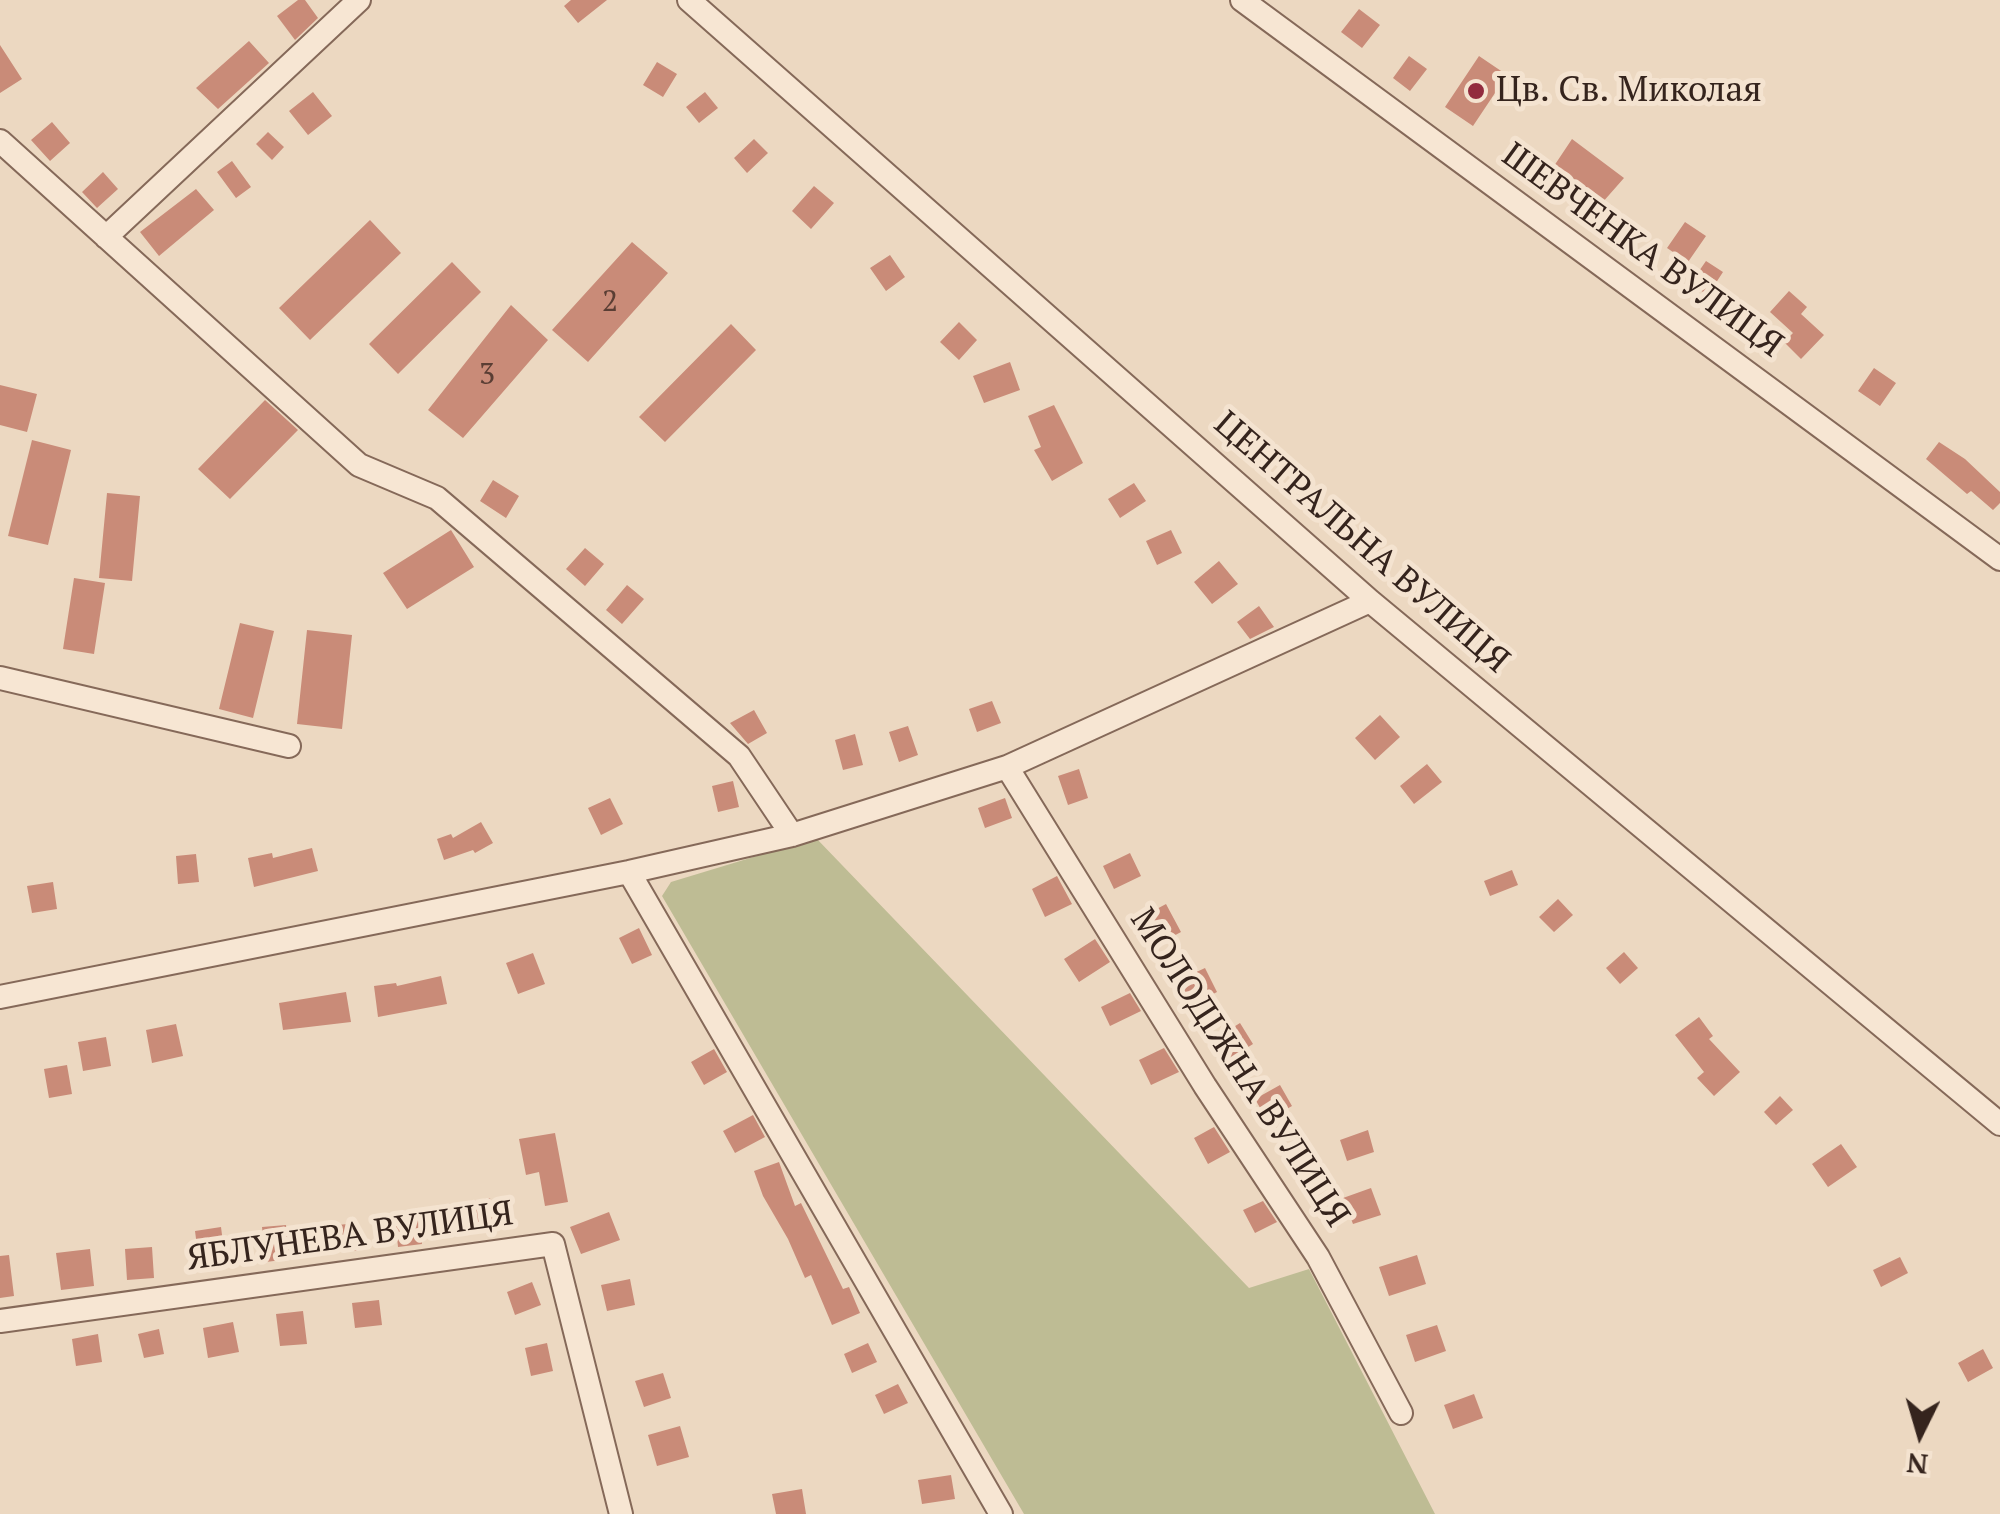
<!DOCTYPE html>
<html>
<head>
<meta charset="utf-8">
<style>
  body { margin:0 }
  #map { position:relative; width:2000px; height:1514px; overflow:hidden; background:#ecd8c1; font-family:"PT Serif",serif }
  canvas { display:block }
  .north { position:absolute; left:1870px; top:1384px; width:100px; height:100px; -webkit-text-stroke:8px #f4e3d0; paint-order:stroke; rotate:185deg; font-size:28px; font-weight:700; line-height:40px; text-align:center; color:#35241d }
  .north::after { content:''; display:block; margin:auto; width:35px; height:45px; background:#35241d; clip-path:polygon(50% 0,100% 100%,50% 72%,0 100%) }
</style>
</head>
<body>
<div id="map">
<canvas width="2000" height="1514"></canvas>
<div class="north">N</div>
</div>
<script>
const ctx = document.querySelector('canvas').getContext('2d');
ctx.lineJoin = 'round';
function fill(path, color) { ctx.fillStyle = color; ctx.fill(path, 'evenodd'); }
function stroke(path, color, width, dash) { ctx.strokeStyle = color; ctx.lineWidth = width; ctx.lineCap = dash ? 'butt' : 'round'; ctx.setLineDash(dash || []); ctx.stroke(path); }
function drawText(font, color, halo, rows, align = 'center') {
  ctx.font = font + ' "PT Serif",serif'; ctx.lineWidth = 10; ctx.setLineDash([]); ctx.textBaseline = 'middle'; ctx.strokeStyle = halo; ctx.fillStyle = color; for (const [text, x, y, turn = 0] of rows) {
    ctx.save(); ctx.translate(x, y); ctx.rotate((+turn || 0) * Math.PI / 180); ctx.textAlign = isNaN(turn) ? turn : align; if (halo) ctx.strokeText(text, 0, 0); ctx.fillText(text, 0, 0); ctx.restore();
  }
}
const cemetery = new Path2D(`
  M 816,838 L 1249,1288 L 1309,1269 L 1435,1514 L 1024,1514 L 662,896 L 671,882 Z`);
const building = new Path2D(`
  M 298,0 L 305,0 L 318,18 L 295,40 L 277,16 Z
  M 571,0 L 607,0 L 578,23 L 564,6 Z
  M 1359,9 L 1380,25 L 1362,48 L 1341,32 Z
  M 249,41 L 269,63 L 218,109 L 196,88 Z
  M 0,45 L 22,79 L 0,93 Z
  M 1409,56 L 1427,69 L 1410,91 L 1393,78 Z
  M 1479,56 L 1507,75 L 1473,126 L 1445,107 Z
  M 657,62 L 677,74 L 663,97 L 643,85 Z
  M 313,92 L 332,116 L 308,135 L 289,111 Z
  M 705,92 L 718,108 L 699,123 L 686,107 Z
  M 52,122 L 70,143 L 50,161 L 31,140 Z
  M 268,132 L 284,147 L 272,160 L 256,144 Z
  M 754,139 L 768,153 L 747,173 L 734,158 Z
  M 1572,139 L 1624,178 L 1602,203 L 1554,166 Z
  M 232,161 L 251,187 L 236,198 L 217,172 Z
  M 103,172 L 118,189 L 97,208 L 82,192 Z
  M 814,186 L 834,203 L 811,229 L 792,211 Z
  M 196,189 L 214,210 L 159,256 L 140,232 Z
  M 370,220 L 401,253 L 310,340 L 279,308 Z
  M 1685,222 L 1706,236 L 1688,262 L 1667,248 Z
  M 632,242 L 668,273 L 588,362 L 552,330 Z
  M 890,255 L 905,277 L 886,291 L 870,268 Z
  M 1706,261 L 1723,272 L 1708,295 L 1690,284 Z
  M 452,262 L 481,292 L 398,374 L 369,344 Z
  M 1789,291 L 1807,307 L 1801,314 L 1824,335 L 1801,359 L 1784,342 L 1793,333 L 1770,312 Z
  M 511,305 L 548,340 L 463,438 L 428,410 Z
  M 959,322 L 977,340 L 959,360 L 940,342 Z
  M 731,324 L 756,350 L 665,442 L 639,417 Z
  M 1010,362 L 1020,390 L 984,403 L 973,376 Z
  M 1874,368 L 1896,383 L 1880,406 L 1858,391 Z
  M 0,385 L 37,394 L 27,432 L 0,425 Z
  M 265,400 L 298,430 L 230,499 L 198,469 Z
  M 1054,405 L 1083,463 L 1052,481 L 1034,450 L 1041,447 L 1028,416 Z
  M 32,440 L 71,450 L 48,545 L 8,536 Z
  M 1939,442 L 1965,459 L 2000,492 L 2000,503 L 1993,510 L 1971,491 L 1967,494 L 1926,459 Z
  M 493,480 L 519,496 L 506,518 L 480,501 Z
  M 1134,483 L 1146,501 L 1120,518 L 1108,499 Z
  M 107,493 L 140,496 L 132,581 L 99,578 Z
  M 451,530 L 474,567 L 407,609 L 383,573 Z
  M 1171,530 L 1182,553 L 1157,565 L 1146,541 Z
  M 585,548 L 604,564 L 585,586 L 566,569 Z
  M 1219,561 L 1238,584 L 1212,604 L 1194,582 Z
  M 74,578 L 105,583 L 94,654 L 63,649 Z
  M 627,585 L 644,599 L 622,624 L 606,610 Z
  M 1259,606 L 1274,627 L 1250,639 L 1237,622 Z
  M 240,623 L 274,631 L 253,718 L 219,709 Z
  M 307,630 L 352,635 L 342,729 L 297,724 Z
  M 992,701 L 1001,723 L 977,732 L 969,709 Z
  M 754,710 L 767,733 L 748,744 L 730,723 Z
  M 1380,715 L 1400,737 L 1375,760 L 1355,738 Z
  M 908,726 L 918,755 L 899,762 L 889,732 Z
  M 855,734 L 863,765 L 843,770 L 835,740 Z
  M 1427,764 L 1442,782 L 1414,804 L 1400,786 Z
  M 1079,769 L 1088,798 L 1068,805 L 1058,776 Z
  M 733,781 L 739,807 L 718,812 L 712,786 Z
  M 610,798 L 623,824 L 601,835 L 588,808 Z
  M 1005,798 L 1012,818 L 985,828 L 978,808 Z
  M 481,822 L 493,843 L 475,853 L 473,850 L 444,860 L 437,839 L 451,834 L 453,838 Z
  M 312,848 L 318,871 L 254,887 L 248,858 L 272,853 L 273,858 Z
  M 1130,853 L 1141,876 L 1114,889 L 1103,866 Z
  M 196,854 L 199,882 L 178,884 L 176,856 Z
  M 1512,870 L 1518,885 L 1490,896 L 1484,881 Z
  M 1057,876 L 1072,904 L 1045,917 L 1032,889 Z
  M 53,882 L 57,909 L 32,913 L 27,886 Z
  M 1558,899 L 1573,915 L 1554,932 L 1539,917 Z
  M 1166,904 L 1181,932 L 1153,947 L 1138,919 Z
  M 639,928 L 652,955 L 632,964 L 619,938 Z
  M 1095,939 L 1110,962 L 1079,982 L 1064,959 Z
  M 1624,952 L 1638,968 L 1620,984 L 1606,968 Z
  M 533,953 L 545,984 L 518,994 L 506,963 Z
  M 1205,968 L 1217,992 L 1189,1006 L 1177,981 Z
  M 441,976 L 447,1004 L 378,1017 L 374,986 L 396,983 L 397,986 Z
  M 346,992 L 351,1022 L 283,1030 L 279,1003 Z
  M 1130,993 L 1141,1011 L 1110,1026 L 1101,1007 Z
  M 1699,1017 L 1713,1036 L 1709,1039 L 1740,1072 L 1714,1096 L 1697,1078 L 1704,1072 L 1675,1035 Z
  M 1240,1023 L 1253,1044 L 1226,1061 L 1213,1040 Z
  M 176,1024 L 183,1056 L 152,1063 L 146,1030 Z
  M 106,1037 L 111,1066 L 83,1071 L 78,1042 Z
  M 1164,1048 L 1179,1072 L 1151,1085 L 1139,1060 Z
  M 714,1049 L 727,1072 L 704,1085 L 691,1062 Z
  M 67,1065 L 72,1094 L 49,1098 L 44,1069 Z
  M 1280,1085 L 1292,1106 L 1267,1120 L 1255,1099 Z
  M 1780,1096 L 1793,1110 L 1776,1125 L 1764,1112 Z
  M 753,1115 L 765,1137 L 735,1153 L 723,1131 Z
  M 1214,1127 L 1230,1152 L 1208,1164 L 1194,1138 Z
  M 1368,1130 L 1374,1152 L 1347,1161 L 1340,1140 Z
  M 555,1133 L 568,1202 L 545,1206 L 539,1172 L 526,1175 L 519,1139 Z
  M 1841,1144 L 1857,1167 L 1828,1187 L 1812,1164 Z
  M 779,1162 L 795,1206 L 801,1203 L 843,1289 L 849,1287 L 860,1313 L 832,1325 L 811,1275 L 805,1278 L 788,1239 L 763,1196 L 754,1171 Z
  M 1371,1188 L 1381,1215 L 1353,1224 L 1343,1198 Z
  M 490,1198 L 496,1230 L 469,1234 L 464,1202 Z
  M 1263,1201 L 1277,1222 L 1255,1233 L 1243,1210 Z
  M 609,1212 L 620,1240 L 581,1254 L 570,1227 Z
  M 418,1214 L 422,1244 L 398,1247 L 395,1217 Z
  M 357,1223 L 360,1250 L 330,1253 L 328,1226 Z
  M 286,1225 L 289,1259 L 266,1262 L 262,1227 Z
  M 221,1227 L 226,1266 L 200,1269 L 195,1231 Z
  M 152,1247 L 154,1278 L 127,1280 L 125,1249 Z
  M 90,1249 L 94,1286 L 61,1290 L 56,1253 Z
  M 9,1255 L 14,1296 L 0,1298 L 0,1256 Z
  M 1417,1255 L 1426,1284 L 1389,1296 L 1379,1267 Z
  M 1900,1257 L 1908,1273 L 1881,1287 L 1873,1270 Z
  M 630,1279 L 635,1305 L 607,1311 L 601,1285 Z
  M 532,1282 L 541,1305 L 515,1315 L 507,1292 Z
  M 379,1300 L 382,1325 L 355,1328 L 352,1303 Z
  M 303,1311 L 307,1344 L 280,1346 L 276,1314 Z
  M 233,1322 L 239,1352 L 208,1358 L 203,1328 Z
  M 1437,1325 L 1446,1351 L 1415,1362 L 1406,1335 Z
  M 159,1329 L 164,1354 L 144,1358 L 138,1334 Z
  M 98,1334 L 102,1362 L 76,1366 L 72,1339 Z
  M 547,1343 L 553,1371 L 531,1376 L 525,1348 Z
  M 868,1343 L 877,1362 L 852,1373 L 844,1354 Z
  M 1983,1349 L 1993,1368 L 1968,1382 L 1958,1363 Z
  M 663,1373 L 671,1398 L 644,1407 L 635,1381 Z
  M 898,1384 L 908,1403 L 884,1414 L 875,1395 Z
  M 1474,1394 L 1483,1418 L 1453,1429 L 1444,1405 Z
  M 680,1426 L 689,1457 L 657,1466 L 648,1435 Z
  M 951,1475 L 955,1499 L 922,1504 L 918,1480 Z
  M 802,1489 L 806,1514 L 776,1514 L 772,1494 Z`);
const minor = new Path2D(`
  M 689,0 L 1370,601 L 2000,1124
  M 1242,0 L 2000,559
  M 0,141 L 359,465 L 437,498 L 739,756 L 792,835
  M 106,237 L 359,0
  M 0,678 L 289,746
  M 1007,767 L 1205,1086 L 1318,1257 L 1401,1413
  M 629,872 L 1001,1514
  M 0,997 L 629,872 L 792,835 L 1007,767 L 1370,601
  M 0,1321 L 553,1244 L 621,1514`);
const markers = [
  [1476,91,10,"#922b3e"]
];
const numberNames = [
  ["2",610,302],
  ["3",487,375]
];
const poiNames = [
  ["Цв. Св. Миколая",1496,91]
];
const streetNames = [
  ["ШЕВЧЕНКА ВУЛИЦЯ",1642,251,36],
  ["ЦЕНТРАЛЬНА ВУЛИЦЯ",1361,543,41],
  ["МОЛОДІЖНА ВУЛИЦЯ",1239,1068,57],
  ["ЯБЛУНЕВА ВУЛИЦЯ",350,1237,-8]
];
fill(cemetery, '#bebc94');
fill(building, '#c98b78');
stroke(minor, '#856959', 26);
stroke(minor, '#f7e6d3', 22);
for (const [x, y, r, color] of markers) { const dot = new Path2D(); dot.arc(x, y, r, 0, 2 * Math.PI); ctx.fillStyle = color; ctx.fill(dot); stroke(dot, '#f4e3d0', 4); }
drawText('30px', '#5a3e34', null, numberNames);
drawText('35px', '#35241d', '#f4e3d0', poiNames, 'left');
drawText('35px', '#35241d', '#f4e3d0', streetNames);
</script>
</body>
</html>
